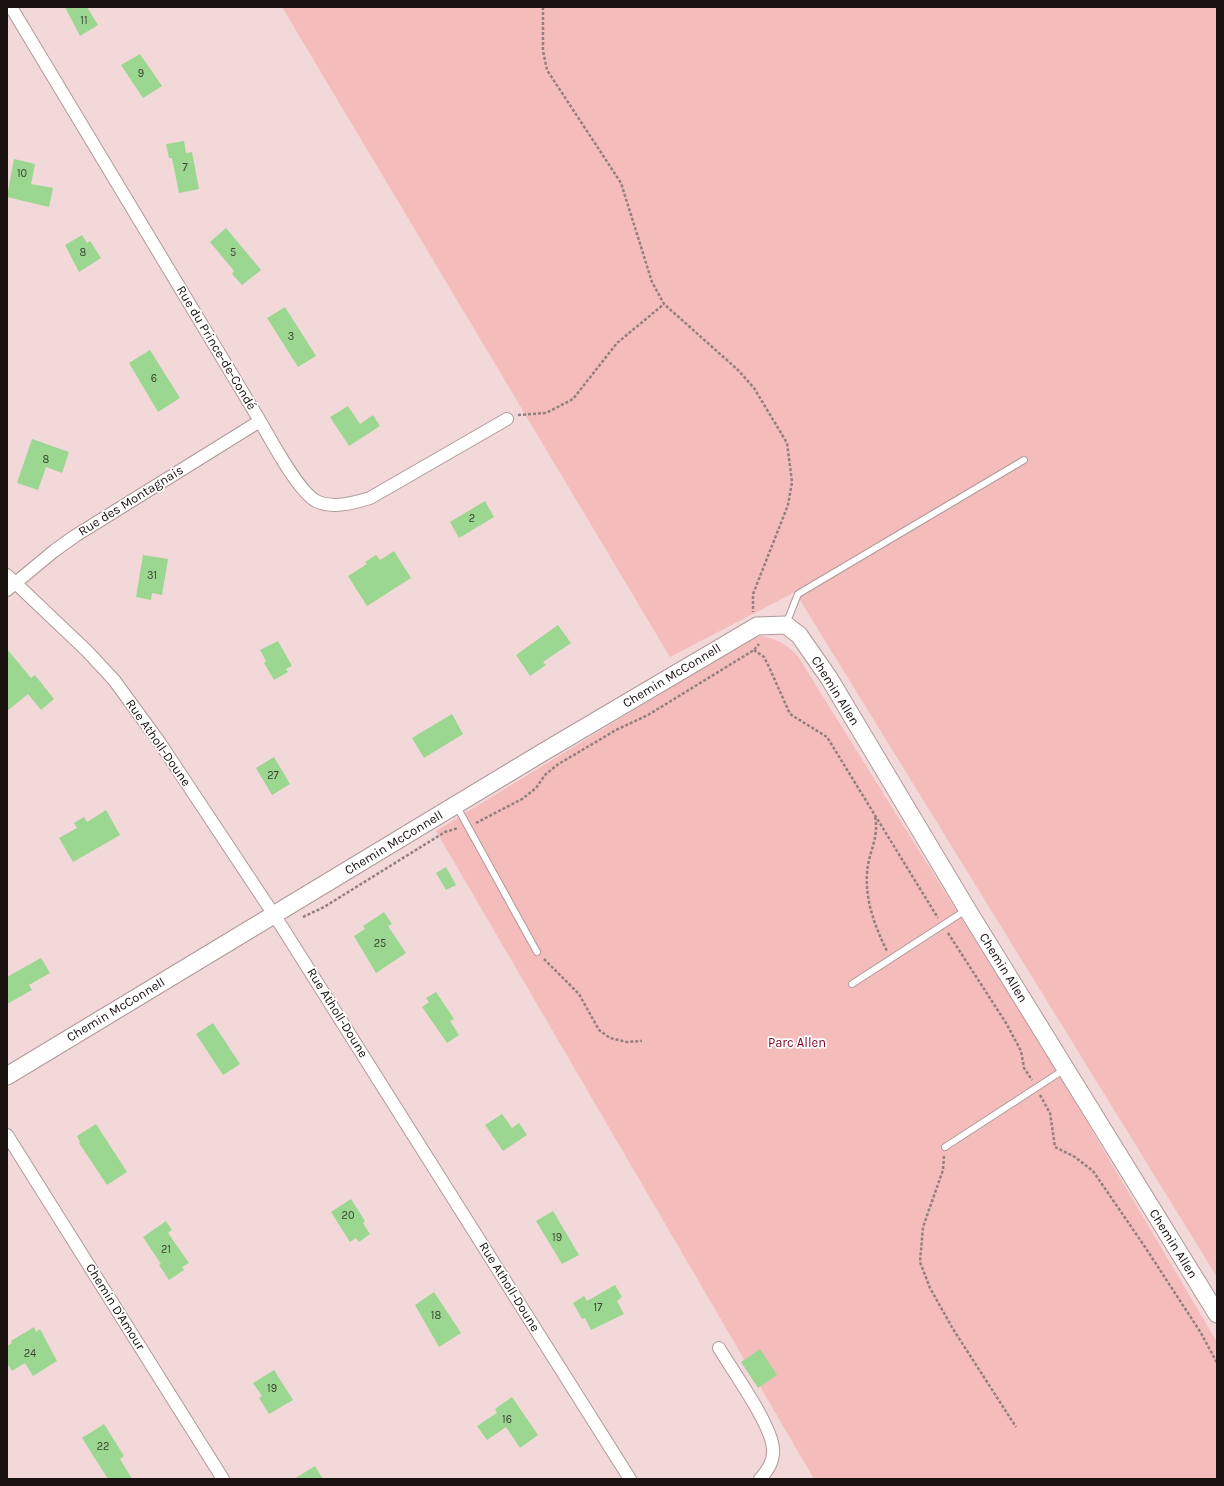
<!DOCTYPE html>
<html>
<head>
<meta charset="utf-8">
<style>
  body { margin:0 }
  #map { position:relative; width:1224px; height:1486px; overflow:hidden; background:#f2d8d8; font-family:Karla,sans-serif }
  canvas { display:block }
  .frame { position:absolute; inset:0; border:8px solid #1a1111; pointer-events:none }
</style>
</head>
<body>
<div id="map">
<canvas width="1224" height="1486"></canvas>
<div class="frame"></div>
</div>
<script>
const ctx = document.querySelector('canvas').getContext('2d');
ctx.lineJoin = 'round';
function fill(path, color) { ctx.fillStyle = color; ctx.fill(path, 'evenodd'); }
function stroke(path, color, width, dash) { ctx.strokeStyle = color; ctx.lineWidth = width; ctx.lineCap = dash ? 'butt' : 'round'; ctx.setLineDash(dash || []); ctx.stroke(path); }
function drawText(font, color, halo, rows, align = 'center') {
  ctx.font = font + ' Karla,sans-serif'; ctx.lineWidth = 3.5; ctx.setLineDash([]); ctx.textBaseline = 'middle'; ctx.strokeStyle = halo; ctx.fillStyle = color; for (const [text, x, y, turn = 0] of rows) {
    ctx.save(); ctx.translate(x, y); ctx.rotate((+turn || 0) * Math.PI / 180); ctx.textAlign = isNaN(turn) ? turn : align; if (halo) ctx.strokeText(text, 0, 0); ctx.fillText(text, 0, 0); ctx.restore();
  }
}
const green = new Path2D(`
  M 282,7 L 1217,7 L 1217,1277 L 795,592 L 670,657 Z
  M 761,636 C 777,639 786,644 797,655 L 1061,1078 L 1217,1342 L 1217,1479 L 814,1479 L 436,831 L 747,641 Z`);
const building = new Path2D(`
  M 65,7 L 87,7 L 98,25 L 80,36 Z
  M 140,54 L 162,86 L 143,98 L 121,65 Z
  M 184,141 L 186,153 L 192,152 L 199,189 L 179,193 L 172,158 L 169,158 L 166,144 Z
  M 14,159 L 35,164 L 31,184 L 53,188 L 49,207 L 7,197 Z
  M 226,228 L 261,270 L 242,285 L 232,274 L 234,271 L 210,242 Z
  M 82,235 L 87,243 L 90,241 L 101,258 L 79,272 L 65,245 Z
  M 285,307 L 316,356 L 298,367 L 267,318 Z
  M 150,350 L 180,398 L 158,412 L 129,363 Z
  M 348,406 L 360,424 L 373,415 L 380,426 L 349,446 L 330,417 Z
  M 32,439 L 69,452 L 62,473 L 46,467 L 38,490 L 17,483 Z
  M 485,501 L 494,517 L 459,538 L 450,522 Z
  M 394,551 L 411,578 L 367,606 L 348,576 L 367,564 L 365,562 L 376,555 L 380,560 Z
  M 143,555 L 168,559 L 162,595 L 152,593 L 151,600 L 136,597 Z
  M 558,625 L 571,643 L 543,662 L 546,665 L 530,676 L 516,655 Z
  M 278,641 L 292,666 L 286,669 L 288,672 L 274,680 L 264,663 L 266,661 L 260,650 Z
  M 7,649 L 31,678 L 35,675 L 54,699 L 41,710 L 28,694 L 7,711 Z
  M 452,714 L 463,734 L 424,758 L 412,738 Z
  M 274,757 L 290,784 L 272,795 L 256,768 Z
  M 106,810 L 120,835 L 73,862 L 59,838 L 77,828 L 74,823 L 84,817 L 87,822 Z
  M 446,867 L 456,885 L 446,890 L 436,873 Z
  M 384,912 L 392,924 L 388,926 L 406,953 L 376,973 L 354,936 L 365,929 L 363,926 Z
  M 41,958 L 50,973 L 29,985 L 32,990 L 7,1004 L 7,977 Z
  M 436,992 L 454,1019 L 450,1021 L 459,1035 L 447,1043 L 422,1007 L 429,1002 L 426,998 Z
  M 213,1023 L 240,1064 L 223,1075 L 196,1034 Z
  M 502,1114 L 512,1128 L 519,1123 L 527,1135 L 503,1151 L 485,1125 Z
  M 96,1124 L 127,1172 L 107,1185 L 79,1143 L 80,1142 L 77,1136 Z
  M 351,1199 L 365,1221 L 363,1223 L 370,1234 L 359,1242 L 356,1238 L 350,1242 L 331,1212 Z
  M 553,1211 L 579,1255 L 562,1264 L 536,1221 Z
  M 166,1221 L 172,1230 L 168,1233 L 189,1263 L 182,1267 L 184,1270 L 169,1280 L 159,1265 L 161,1264 L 143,1237 Z
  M 615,1285 L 622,1297 L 617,1301 L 624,1314 L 591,1330 L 585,1318 L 582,1319 L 573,1303 L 584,1296 L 587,1301 Z
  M 434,1292 L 461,1333 L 439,1347 L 415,1305 Z
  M 34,1327 L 36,1332 L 40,1329 L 57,1361 L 33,1376 L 25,1363 L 12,1371 L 7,1363 L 7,1346 L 12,1343 L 11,1341 Z
  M 760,1349 L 777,1375 L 758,1388 L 741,1362 Z
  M 274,1370 L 293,1400 L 269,1414 L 259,1398 L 262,1396 L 253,1383 Z
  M 512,1397 L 538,1435 L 520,1448 L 506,1427 L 487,1440 L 477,1426 L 497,1413 L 495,1409 Z
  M 104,1424 L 124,1456 L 120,1459 L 132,1479 L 108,1479 L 82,1438 Z
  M 315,1466 L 323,1479 L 294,1479 Z`);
const path = new Path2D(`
  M 543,7 L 543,51 L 547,70 L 621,183 L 652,282 L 664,304 L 738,370 L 754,388 L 787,443 L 792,482 L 788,505 L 753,594 L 753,612
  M 518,415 L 546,413 L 573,399 L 617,343 L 664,304
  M 754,650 L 764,657 L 769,667 L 790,714 L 827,737 L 938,918
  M 875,817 C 879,835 871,848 868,865 C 863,895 874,925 887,951
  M 476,823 L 522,799 L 536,788 L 545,775 L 557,765 L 616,730 L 648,715 L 754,650 L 759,644
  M 303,917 L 324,907 L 445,832 L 458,828
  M 948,933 L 1006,1023 L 1021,1051 L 1024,1068 L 1032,1080
  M 544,959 L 579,994 L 599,1030 L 610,1038 L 627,1042 L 642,1041
  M 1040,1095 L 1050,1113 L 1055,1147 L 1075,1157 L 1093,1171 L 1145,1247 L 1201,1333 L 1217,1363
  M 944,1156 L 943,1170 L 923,1227 L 920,1262 L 930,1288 L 953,1329 L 1016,1427`);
const lane = new Path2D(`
  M 786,624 L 798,594 L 1024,460
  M 456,805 L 537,952
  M 852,984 L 966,910
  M 945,1147 L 1065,1069`);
const street = new Path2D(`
  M 11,7 L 260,421 C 271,440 298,491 316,501 C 333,509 353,503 370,498 L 507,419
  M 7,575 L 87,651 L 114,680 L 160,743 L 282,927 L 630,1479
  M 7,590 L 54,551 L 75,536 L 260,421
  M 7,1135 L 223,1479
  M 719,1348 C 732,1370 772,1425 773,1449 C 774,1461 768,1470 760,1479`);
const secondary = new Path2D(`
  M 7,1076 L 540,754 L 757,626 L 786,625 L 799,635 L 829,678 L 967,909 L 1217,1314`);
const numberNames = [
  ["11",84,21],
  ["9",141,74],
  ["7",185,168],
  ["10",22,174],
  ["8",83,253],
  ["5",233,253],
  ["3",291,337],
  ["6",154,379],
  ["8",46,460],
  ["2",472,519],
  ["31",152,576],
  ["27",273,776],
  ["25",380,944],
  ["20",348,1216],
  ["19",557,1238],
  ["21",166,1250],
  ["17",598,1308],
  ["18",436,1316],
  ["24",30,1354],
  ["19",272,1389],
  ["16",507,1420],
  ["22",103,1447]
];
const streetNames = [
  ["Rue du Prince-de-Condé",216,348,59],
  ["Rue des Montagnais",131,501,-32],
  ["Chemin McConnell",672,676,-31],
  ["Chemin Allen",835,691,58],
  ["Rue Atholl-Doune",158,743,55],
  ["Chemin McConnell",394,843,-31],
  ["Chemin Allen",1003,968,58],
  ["Chemin McConnell",116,1010,-31],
  ["Rue Atholl-Doune",337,1013,58],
  ["Chemin Allen",1173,1244,58],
  ["Rue Atholl-Doune",509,1287,58],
  ["Chemin D'Amour",115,1307,58]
];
const parkNames = [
  ["Parc Allen",797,1043]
];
fill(green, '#f5bcbc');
fill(building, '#9bd791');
stroke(lane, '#b19999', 8);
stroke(street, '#b19999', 14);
stroke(secondary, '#b19999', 19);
stroke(path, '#928080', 2.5, [3, 2]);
stroke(lane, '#fff', 6);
stroke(street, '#fff', 12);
stroke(secondary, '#fff', 17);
drawText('11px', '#3a4231', null, numberNames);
drawText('13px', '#1a1111', '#fff', streetNames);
drawText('13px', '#7a0521', '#fff', parkNames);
</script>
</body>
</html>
